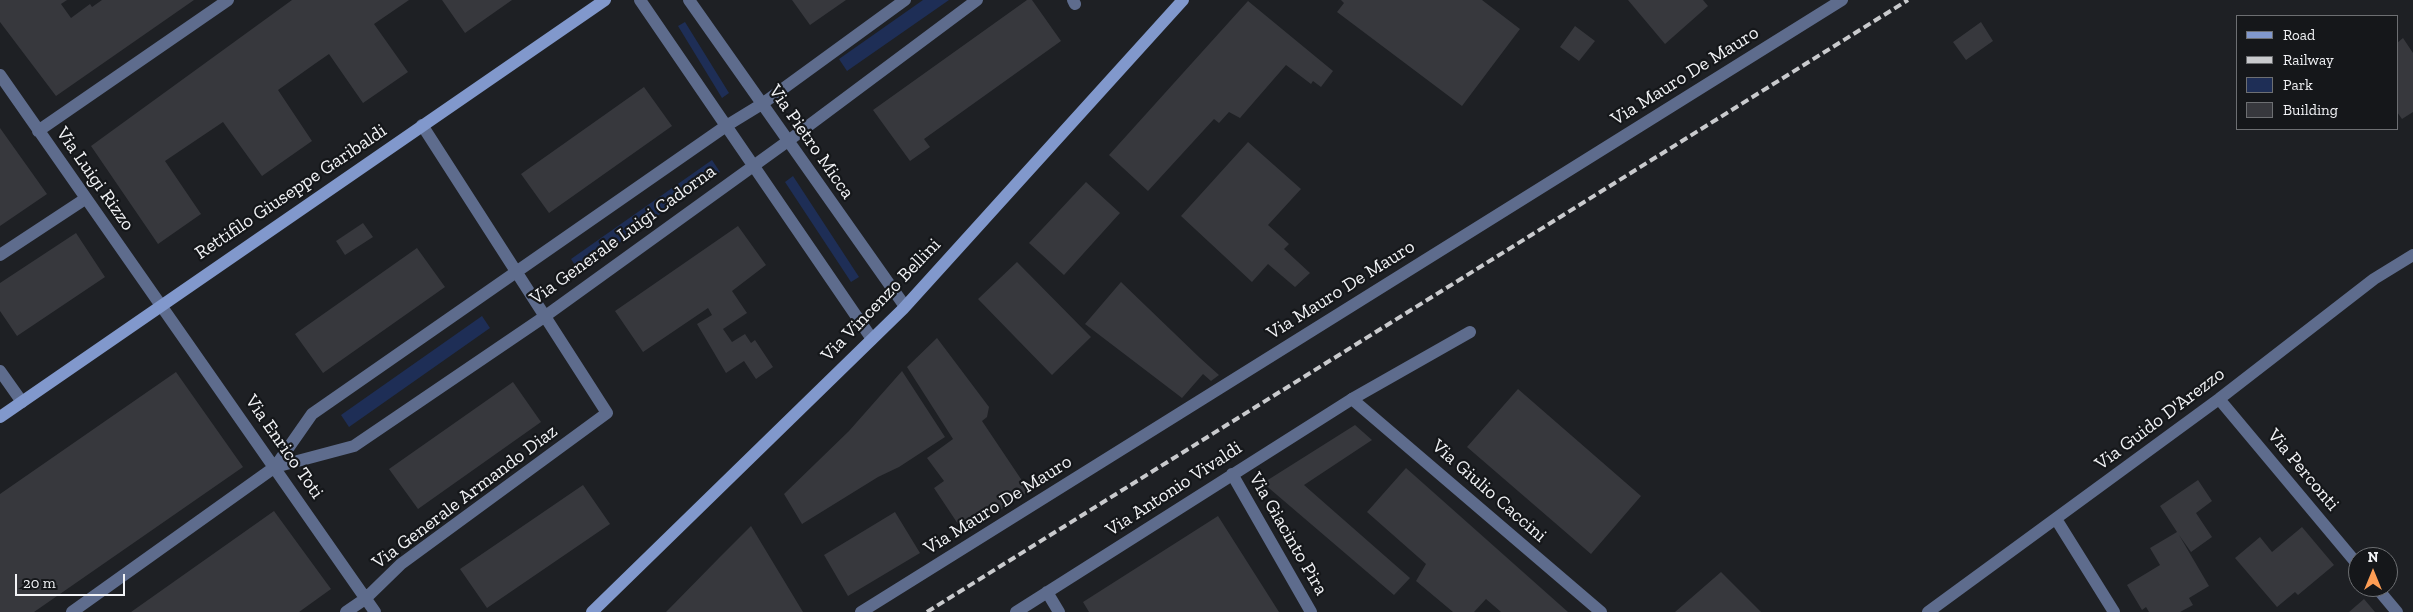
<!DOCTYPE html>
<html>
<head>
<meta charset="utf-8">
<style>
  body { margin:0 }
  #map { position:relative; width:2413px; height:612px; overflow:hidden; background:#1e2024; font-family:"Zilla Slab",serif }
  canvas { display:block }
  .legend { position:absolute; left:2236px; top:15px; width:162px; height:115px; box-sizing:border-box; background:#15171a; border:1px solid #6d6f72; margin:0; padding:6px 9px; list-style:none; font-size:15px; color:#f2f3f6 }
  .legend li { display:flex; align-items:center; gap:10px; height:25px }
  .legend b { width:25px; border:1px solid #6d6f72 }
  .north { position:absolute; left:2348px; top:547px; width:50px; height:50px; box-sizing:border-box; background:#15171a; border:1px solid #6d6f72; border-radius:50%; rotate:0deg; font-size:14px; font-weight:700; line-height:20px; text-align:center; color:#f2f3f6 }
  .north::after { content:''; display:block; margin:auto; width:18px; height:22px; background:#fd9d54; clip-path:polygon(50% 0,100% 100%,50% 72%,0 100%) }
  .scale { position:absolute; left:15px; top:574px; width:110px; height:22px; box-sizing:border-box; border:2px solid #f2f3f6; border-top:0; padding-left:6px; font-size:15px; line-height:18px; white-space:nowrap; color:#f2f3f6; -webkit-text-stroke:4px #15171a; paint-order:stroke }
</style>
</head>
<body>
<div id="map">
<canvas width="2413" height="612"></canvas>
<ul class="legend">
<li><b style="height:6px;background:#8198cc"></b>Road</li>
<li><b style="height:6px;background:#c9cacd"></b>Railway</li>
<li><b style="height:14px;background:#1e2e56"></b>Park</li>
<li><b style="height:14px;background:#37383d"></b>Building</li>
</ul>
<div class="north">N</div>
<div class="scale">20 m</div>
</div>
<script>
const ctx = document.querySelector('canvas').getContext('2d');
ctx.lineJoin = 'round';
function fill(path, color) { ctx.fillStyle = color; ctx.fill(path, 'evenodd'); }
function stroke(path, color, width, dash) { ctx.strokeStyle = color; ctx.lineWidth = width; ctx.lineCap = dash ? 'butt' : 'round'; ctx.setLineDash(dash || []); ctx.stroke(path); }
function drawText(font, color, halo, rows, align = 'center') {
  ctx.font = font + ' "Zilla Slab",serif'; ctx.lineWidth = 4.5; ctx.setLineDash([]); ctx.textBaseline = 'middle'; ctx.strokeStyle = halo; ctx.fillStyle = color; for (const [text, x, y, turn = 0] of rows) {
    ctx.save(); ctx.translate(x, y); ctx.rotate((+turn || 0) * Math.PI / 180); ctx.textAlign = isNaN(turn) ? turn : align; if (halo) ctx.strokeText(text, 0, 0); ctx.fillText(text, 0, 0); ctx.restore();
  }
}
const green = new Path2D(`
  M 923,0 L 949,0 L 847,71 L 839,59 Z
  M 685,22 L 729,93 L 722,98 L 678,26 Z
  M 712,160 L 720,172 L 579,271 L 571,259 Z
  M 793,176 L 859,277 L 851,282 L 785,182 Z
  M 482,316 L 490,328 L 349,427 L 341,415 Z`);
const building = new Path2D(`
  M 0,0 L 67,0 L 61,4 L 71,18 L 90,4 L 92,7 L 102,0 L 194,0 L 56,96 L 0,22 Z
  M 292,0 L 409,0 L 374,24 L 408,72 L 363,103 L 329,54 L 316,63 L 278,90 L 312,141 L 262,176 L 223,122 L 165,161 L 201,214 L 158,244 L 91,146 Z
  M 442,0 L 512,0 L 465,33 Z
  M 792,0 L 846,0 L 810,25 Z
  M 1027,0 L 1032,0 L 1061,41 L 924,139 L 930,147 L 910,161 L 873,110 Z
  M 1341,0 L 1482,0 L 1520,29 L 1462,106 L 1337,12 L 1344,3 Z
  M 1628,0 L 1703,0 L 1708,6 L 1665,44 Z
  M 1248,1 L 1333,71 L 1321,87 L 1313,81 L 1311,84 L 1286,65 L 1240,118 L 1229,112 L 1219,123 L 1214,119 L 1148,191 L 1109,155 Z
  M 1981,22 L 1993,41 L 1966,60 L 1953,42 Z
  M 1575,26 L 1595,41 L 1579,61 L 1560,47 Z
  M 2403,38 L 2413,53 L 2413,112 L 2402,119 L 2397,112 L 2397,43 Z
  M 644,87 L 672,126 L 549,213 L 521,174 Z
  M 0,128 L 47,194 L 0,226 Z
  M 1248,142 L 1301,189 L 1268,225 L 1289,244 L 1284,249 L 1310,273 L 1295,287 L 1268,264 L 1252,282 L 1181,216 Z
  M 1086,182 L 1120,213 L 1064,275 L 1029,243 Z
  M 363,223 L 373,237 L 345,255 L 336,241 Z
  M 738,226 L 766,265 L 732,291 L 747,313 L 723,329 L 732,342 L 745,334 L 751,343 L 755,340 L 773,367 L 756,379 L 744,361 L 726,373 L 697,324 L 712,315 L 708,308 L 643,352 L 615,311 Z
  M 76,233 L 105,277 L 17,336 L 0,311 L 0,283 Z
  M 417,248 L 445,287 L 323,373 L 295,334 Z
  M 1017,262 L 1091,337 L 1052,375 L 978,299 Z
  M 1121,282 L 1200,358 L 1219,375 L 1211,381 L 1203,374 L 1182,398 L 1085,324 Z
  M 937,338 L 989,407 L 987,417 L 982,421 L 1029,491 L 1000,510 L 996,503 L 960,527 L 934,488 L 944,481 L 927,458 L 953,439 L 907,367 Z
  M 902,371 L 945,437 L 899,467 L 878,477 L 802,524 L 784,494 L 849,431 Z
  M 176,372 L 243,467 L 34,612 L 0,612 L 0,494 Z
  M 513,382 L 541,422 L 418,509 L 389,469 Z
  M 1518,389 L 1641,496 L 1591,554 L 1467,447 Z
  M 1355,425 L 1372,440 L 1304,485 L 1410,578 L 1394,595 L 1263,483 Z
  M 1406,468 L 1568,612 L 1501,612 L 1486,599 L 1474,612 L 1453,612 L 1416,581 L 1426,564 L 1367,512 Z
  M 2198,480 L 2212,501 L 2196,513 L 2212,537 L 2191,552 L 2179,535 L 2209,586 L 2189,598 L 2193,605 L 2180,612 L 2149,612 L 2146,607 L 2142,610 L 2127,585 L 2160,565 L 2150,548 L 2177,532 L 2160,506 Z
  M 583,485 L 610,524 L 487,608 L 460,569 Z
  M 274,511 L 331,589 L 299,612 L 131,612 Z
  M 895,512 L 920,553 L 848,596 L 824,555 Z
  M 1218,516 L 1279,612 L 1089,612 L 1083,602 Z
  M 751,526 L 803,612 L 666,612 L 719,558 Z
  M 2302,527 L 2334,565 L 2298,595 L 2295,592 L 2277,607 L 2235,558 L 2260,537 L 2272,552 Z
  M 1721,572 L 1761,612 L 1675,612 Z
  M 2364,599 L 2375,612 L 2349,612 Z`);
const lane = new Path2D(`
  M 0,255 L 85,199
  M 1352,399 L 1470,332`);
const street = new Path2D(`
  M 640,0 L 872,339
  M 689,0 L 904,305
  M 1073,0 L 1075,4
  M 0,75 L 375,612
  M 38,131 L 228,0
  M 0,371 L 22,402
  M 2219,399 L 2358,565
  M 275,467 L 354,446 L 544,317 L 788,141 L 977,0
  M 1232,474 L 1311,612
  M 2056,519 L 2114,612
  M 2376,587 L 2397,612
  M 1047,592 L 1059,612
  M 72,612 L 275,467 L 312,414 L 726,126 L 762,104 L 905,0
  M 346,612 L 365,599 L 401,564 L 607,413 L 422,125
  M 861,612 L 1842,0
  M 1016,612 L 1352,399 L 1601,612
  M 1928,612 L 2219,399 L 2374,279 L 2413,255`);
const secondary = new Path2D(`
  M 0,417 L 605,0
  M 592,612 L 903,309 L 1183,0`);
const rail = new Path2D(`
  M 927,612 L 1908,0`);
const streetNames = [
  ["Via Mauro De Mauro",1685,76,-32],
  ["Via Pietro Micca",811,142,55],
  ["Via Luigi Rizzo",95,179,55],
  ["Rettifilo Giuseppe Garibaldi",291,192,-34],
  ["Via Generale Luigi Cadorna",623,235,-36],
  ["Via Mauro De Mauro",1341,290,-32],
  ["Via Vincenzo Bellini",881,300,-46],
  ["Via Guido D'Arezzo",2160,419,-37],
  ["Via Enrico Toti",284,447,55],
  ["Via Perconti",2303,470,50],
  ["Via Antonio Vivaldi",1174,489,-33],
  ["Via Giulio Caccini",1489,491,41],
  ["Via Generale Armando Diaz",465,497,-37],
  ["Via Mauro De Mauro",998,505,-32],
  ["Via Giacinto Pira",1288,534,60]
];
fill(green, '#1e2e56');
fill(building, '#37383d');
stroke(lane, '#5e6c8d', 12);
stroke(street, '#5e6c8d', 12);
stroke(secondary, '#8198cc', 12);
stroke(rail, '#c9cacd', 4, [8, 4]);
drawText('19px', '#f2f3f6', '#15171a', streetNames);
</script>
</body>
</html>
